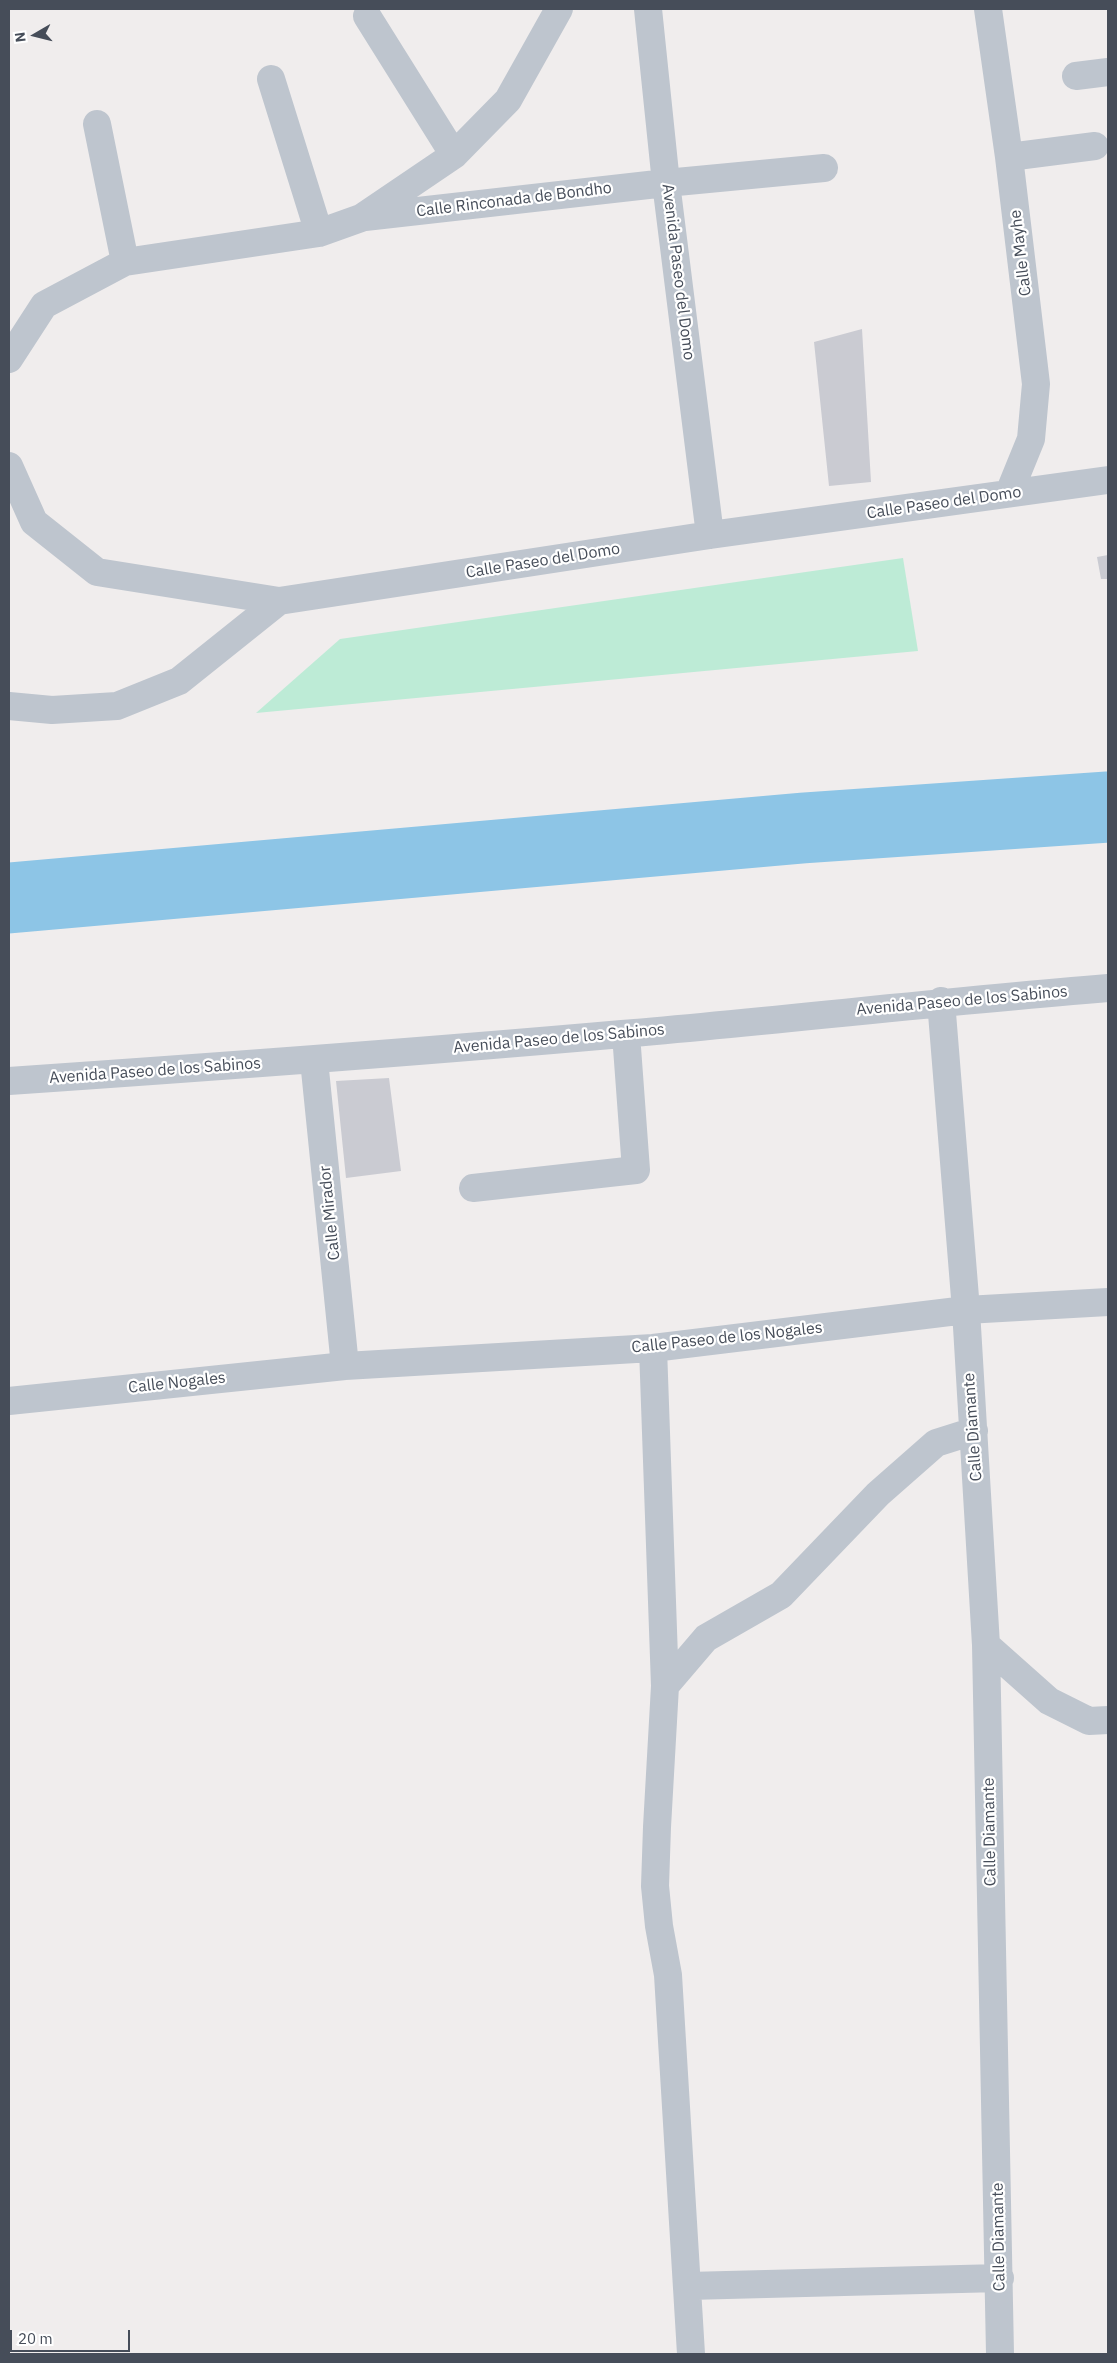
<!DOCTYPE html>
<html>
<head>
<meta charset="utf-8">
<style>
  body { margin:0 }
  #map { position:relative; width:1117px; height:2363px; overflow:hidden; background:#f0eded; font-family:"IBM Plex Sans",sans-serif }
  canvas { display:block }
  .frame { position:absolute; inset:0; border:10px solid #464d59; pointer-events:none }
  .north { position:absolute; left:10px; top:10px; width:50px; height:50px; -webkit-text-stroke:4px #fff; paint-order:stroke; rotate:262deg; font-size:14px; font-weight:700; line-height:20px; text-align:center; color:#464d59 }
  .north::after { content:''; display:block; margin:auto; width:18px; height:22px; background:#464d59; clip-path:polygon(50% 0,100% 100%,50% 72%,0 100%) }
  .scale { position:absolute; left:10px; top:2330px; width:120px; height:22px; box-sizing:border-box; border:2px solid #464d59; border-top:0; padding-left:6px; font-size:15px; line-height:18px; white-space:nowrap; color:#464d59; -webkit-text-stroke:4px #fff; paint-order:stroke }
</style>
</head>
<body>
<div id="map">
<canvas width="1117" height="2363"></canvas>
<div class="frame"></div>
<div class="north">N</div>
<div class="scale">20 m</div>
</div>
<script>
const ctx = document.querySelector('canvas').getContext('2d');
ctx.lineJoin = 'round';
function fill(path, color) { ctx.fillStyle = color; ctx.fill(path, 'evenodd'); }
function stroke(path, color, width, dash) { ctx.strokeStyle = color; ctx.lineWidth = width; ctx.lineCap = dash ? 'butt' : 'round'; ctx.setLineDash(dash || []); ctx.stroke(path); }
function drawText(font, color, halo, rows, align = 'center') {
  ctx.font = font + ' "IBM Plex Sans",sans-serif'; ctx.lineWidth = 4.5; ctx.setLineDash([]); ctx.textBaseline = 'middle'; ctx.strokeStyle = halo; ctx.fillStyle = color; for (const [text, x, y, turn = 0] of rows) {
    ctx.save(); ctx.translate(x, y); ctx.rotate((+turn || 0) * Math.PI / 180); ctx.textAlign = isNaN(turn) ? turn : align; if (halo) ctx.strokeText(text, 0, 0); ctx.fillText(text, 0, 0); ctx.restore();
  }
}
const green = new Path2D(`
  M 903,558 L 918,651 L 256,713 L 340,639 Z`);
const river = new Path2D(`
  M 9,898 L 803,828 L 1108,807`);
const building = new Path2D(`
  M 862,329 L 871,482 L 829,486 L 814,342 Z
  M 1108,555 L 1108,579 L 1101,579 L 1097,557 Z
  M 389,1078 L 401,1171 L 346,1178 L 336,1081 Z`);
const minor = new Path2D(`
  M 648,9 L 666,183 L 710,535
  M 988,9 L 1009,157 L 1036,384 L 1031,439 L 1009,493
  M 367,16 L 454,155
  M 1076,76 L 1108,72
  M 271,79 L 319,233
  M 97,124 L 125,262
  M 1009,157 L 1095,146
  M 365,217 L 666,183 L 824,168
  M 9,359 L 44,305 L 125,262 L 319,233 L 361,218 L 454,155 L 508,100 L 559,9
  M 9,466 L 34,522 L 97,572 L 279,601
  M 9,706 L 52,710 L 117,706 L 179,681 L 279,601 L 710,535 L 1108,480
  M 941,1001 L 966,1310 L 986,1645 L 1000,2354
  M 314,1060 L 345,1366
  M 9,1081 C 213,1067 418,1052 622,1034 C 785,1020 946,1001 1108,988
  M 473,1188 L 636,1170 L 626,1034
  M 653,1348 L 665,1686 L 657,1827 L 655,1886 L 659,1926 L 668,1975 L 691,2354
  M 9,1401 L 345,1366 L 653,1348 L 966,1310 L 1108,1302
  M 986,1645 L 1049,1701 L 1089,1721 L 1108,1720
  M 665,1686 L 706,1638 L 781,1595 L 878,1494 L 936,1443 L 974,1431
  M 688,2286 L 1000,2278`);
const streetNames = [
  ["Calle Rinconada de Bondho",514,200,-7],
  ["Calle Mayhe",1021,253,-97],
  ["Avenida Paseo del Domo",678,272,83],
  ["Calle Paseo del Domo",944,503,-8],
  ["Calle Paseo del Domo",543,561,-9],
  ["Avenida Paseo de los Sabinos",962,1001,-5],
  ["Avenida Paseo de los Sabinos",559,1039,-5],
  ["Avenida Paseo de los Sabinos",155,1071,-4],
  ["Calle Mirador",330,1213,-96],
  ["Calle Paseo de los Nogales",727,1338,-6],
  ["Calle Nogales",177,1383,-6],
  ["Calle Diamante",973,1427,-94],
  ["Calle Diamante",990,1832,-91],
  ["Calle Diamante",999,2237,-91]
];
fill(green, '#bdebd6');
stroke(river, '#8dc5e6', 71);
fill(building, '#cacbd2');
stroke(minor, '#bec5ce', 28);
drawText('16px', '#464d59', '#fff', streetNames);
</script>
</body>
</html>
